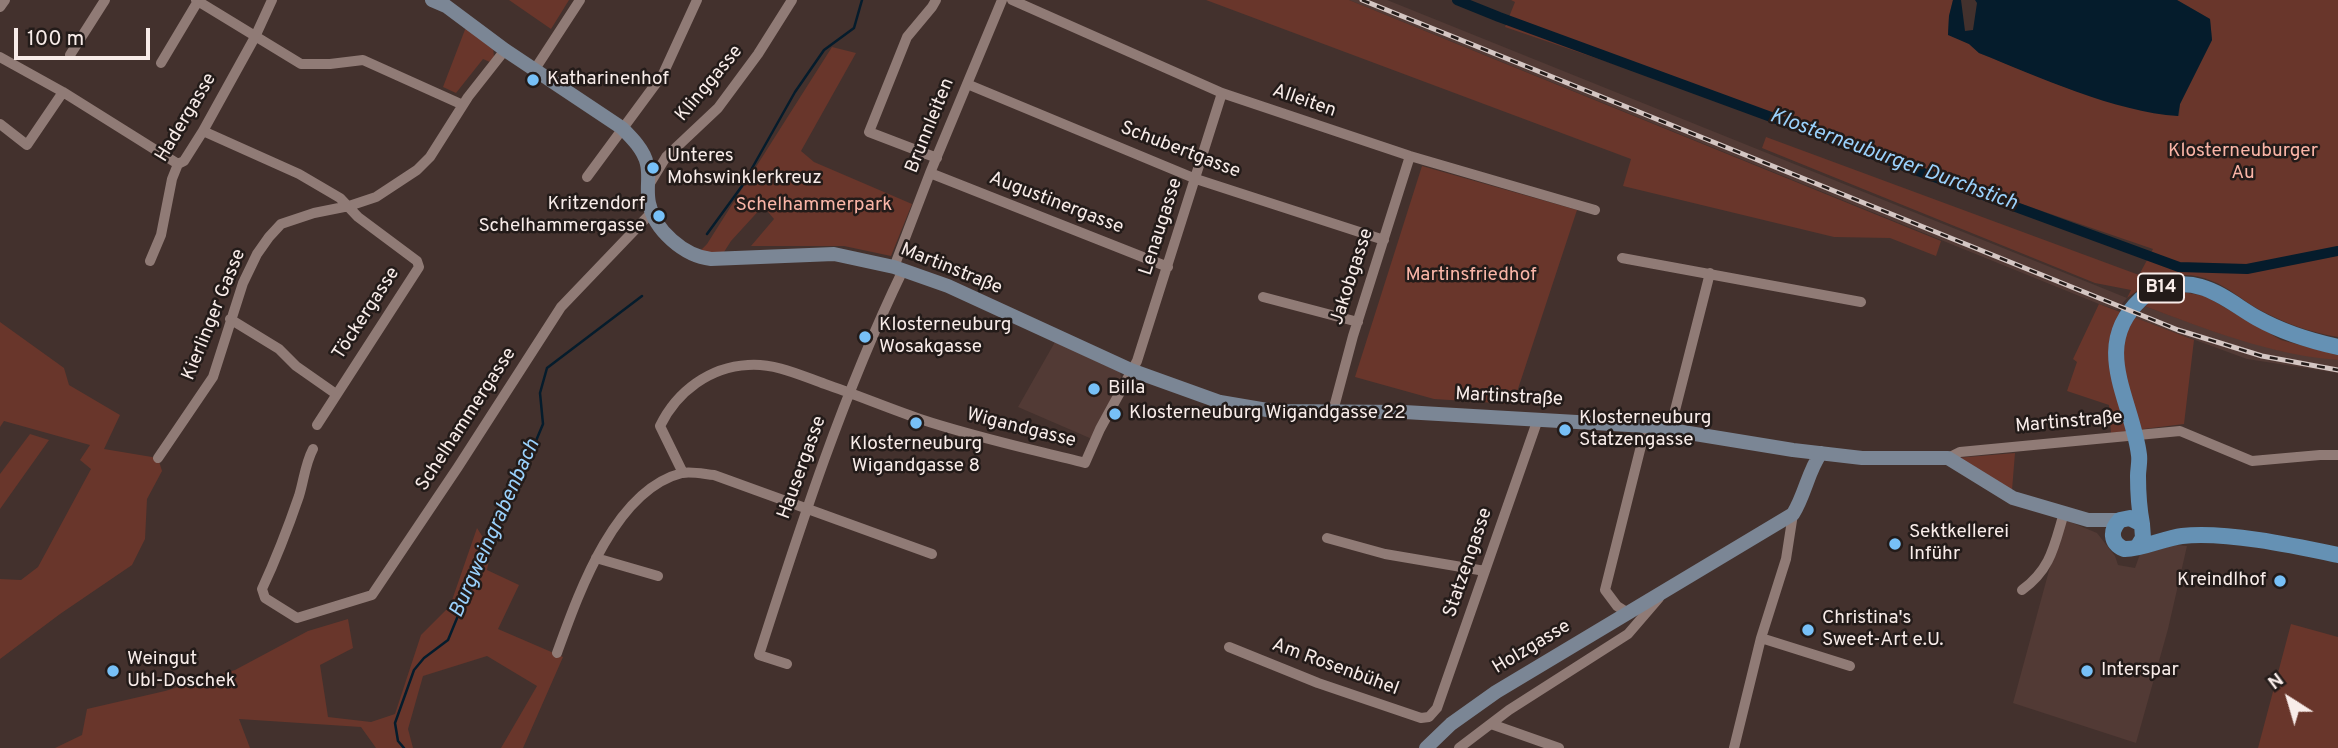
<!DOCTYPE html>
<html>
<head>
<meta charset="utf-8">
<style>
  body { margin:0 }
  #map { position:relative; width:2338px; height:748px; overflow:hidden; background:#43312d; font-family:Overpass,sans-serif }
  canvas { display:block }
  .north { position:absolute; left:2254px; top:664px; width:70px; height:70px; -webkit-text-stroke:5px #231b19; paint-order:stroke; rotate:323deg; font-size:19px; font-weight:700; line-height:28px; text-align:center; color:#f8ece9 }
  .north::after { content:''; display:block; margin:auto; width:24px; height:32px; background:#f8ece9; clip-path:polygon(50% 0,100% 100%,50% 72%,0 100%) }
  .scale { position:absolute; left:14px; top:28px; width:136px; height:32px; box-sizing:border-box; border:4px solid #f8ece9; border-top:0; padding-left:9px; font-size:21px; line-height:24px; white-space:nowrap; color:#f8ece9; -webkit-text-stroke:5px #231b19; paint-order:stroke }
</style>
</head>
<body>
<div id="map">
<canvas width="2338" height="748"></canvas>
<div class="north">N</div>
<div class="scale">100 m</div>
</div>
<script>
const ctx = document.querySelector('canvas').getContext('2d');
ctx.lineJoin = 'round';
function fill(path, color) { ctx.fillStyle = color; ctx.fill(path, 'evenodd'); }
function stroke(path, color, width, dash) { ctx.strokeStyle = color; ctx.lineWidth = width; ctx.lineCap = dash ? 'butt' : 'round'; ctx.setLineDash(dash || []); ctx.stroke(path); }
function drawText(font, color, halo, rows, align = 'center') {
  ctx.font = font + ' Overpass,sans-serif'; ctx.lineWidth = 5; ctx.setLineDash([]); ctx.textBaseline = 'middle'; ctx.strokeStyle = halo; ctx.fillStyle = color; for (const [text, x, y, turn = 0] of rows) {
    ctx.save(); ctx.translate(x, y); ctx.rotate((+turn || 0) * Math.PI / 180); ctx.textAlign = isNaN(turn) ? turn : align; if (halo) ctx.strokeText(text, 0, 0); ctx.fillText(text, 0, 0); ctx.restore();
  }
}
const built = new Path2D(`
  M 1349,0 L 1387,0 L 2127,298 L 2117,310 L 2099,304 Z
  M 2144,306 L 2219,333 L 2281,351 L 2338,360 L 2338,373 L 2247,359 L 2135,318 Z
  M 1055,342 L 1120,372 L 1121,378 L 1092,439 L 1018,407 Z
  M 2063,519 L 2097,533 L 2115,556 L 2118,565 L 2135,568 L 2140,554 L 2175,545 L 2187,546 L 2168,629 L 2136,743 L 2013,703 Z`);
const green = new Path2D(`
  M 509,0 L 569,0 L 551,29 Z
  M 1206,0 L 1349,0 L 1941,241 L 1936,256 L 1890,238 L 1834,237 L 1623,186 L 1631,159 Z
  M 1511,0 L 1953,0 L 1949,16 L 1948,34 L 1969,44 L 1979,53 L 2075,91 L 2179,116 L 2180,104 L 2212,40 L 2210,19 L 2177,0 L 2338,0 L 2338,337 C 2309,332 2284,323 2258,309 C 2242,300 2228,287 2212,281 C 2181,267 2152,279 2127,298 L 2131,290 L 2095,283 L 1762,148 L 1766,137 L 2139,275 L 2153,249 L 1505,27 L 1515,2 Z
  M 466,27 L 493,47 L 494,57 L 490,62 L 483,59 L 456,93 L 443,87 Z
  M 832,47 L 856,53 L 801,151 L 814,162 L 912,204 L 891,256 L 844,246 L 751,246 L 774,219 L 763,206 L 731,241 L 724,252 L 698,253 L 707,244 Z
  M 1422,166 L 1577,210 L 1513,404 L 1434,399 L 1355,377 Z
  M 2183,292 L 2205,296 L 2281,340 L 2338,355 L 2338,360 C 2271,355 2206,329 2144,306 L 2156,298 Z
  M 2099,304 L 2194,340 L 2184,424 L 2111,433 L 2109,405 L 2067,391 L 2077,362 L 2073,359 Z
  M 0,322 L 64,368 L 69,385 L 120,415 L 104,449 L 158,458 L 162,471 L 147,499 L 145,539 L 132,565 L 60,614 L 0,659 L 0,579 L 21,580 L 38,567 L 91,469 L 80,460 L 90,445 L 4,421 L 0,427 Z
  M 30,434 L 49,440 L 0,509 L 0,474 Z
  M 2015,453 L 2012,490 L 1956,458 Z
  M 477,528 L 491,550 L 487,570 L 519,585 L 498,629 L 563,657 L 523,748 L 501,748 L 537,686 L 487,656 L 423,676 L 408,729 L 413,748 L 376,748 L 361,727 L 239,719 L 250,748 L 55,748 L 82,735 L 87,709 L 165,691 L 235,670 L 308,631 L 348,619 L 353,648 L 320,665 L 328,717 L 371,722 L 395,714 L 421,635 L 450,606 Z
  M 2291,624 L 2338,637 L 2338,748 L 2258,748 Z`);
const water = new Path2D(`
  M 1953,0 L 1961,0 L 1965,31 L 1973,30 L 1977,3 L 1975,0 L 2177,0 L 2210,19 L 2212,40 L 2180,104 L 2178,116 C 2115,112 2039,77 1979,53 L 1969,44 L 1948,35 L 1949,16 Z`);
const stream = new Path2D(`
  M 707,234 L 742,186 L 795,92 L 824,50 L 854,28 L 862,0
  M 404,748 L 398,741 L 395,723 L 414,670 L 424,658 L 448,640 L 504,504 L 528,460 L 543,424 L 540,393 L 547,368 L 642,296`);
const canal = new Path2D(`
  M 1457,0 L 1499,17 L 2179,267 L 2247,269 L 2338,251`);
const street = new Path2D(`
  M 196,0 L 301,64 L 330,64 L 363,60 L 463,105
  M 936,0 L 932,7 L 907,37 L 869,132 L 937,158
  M 1012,0 L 1222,93 L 1410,156 L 1595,210
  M 0,7 L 5,0
  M 70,55 L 105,0
  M 0,57 L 63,92 L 178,164
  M 161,63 L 198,1
  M 535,69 L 580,0
  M 967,84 L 1196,179 L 1384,240
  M 0,124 L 27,145 L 63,92
  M 203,131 L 299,174 L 340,198 L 358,217 L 417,261 L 419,267 L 317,425
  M 930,173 L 1168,267
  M 587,177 L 663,74 L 697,0
  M 649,185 L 666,157 L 718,108 L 758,54 L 792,0
  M 1622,258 L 1861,302
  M 150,261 L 161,235 L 172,179 L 178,164 L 184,161 L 203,131 L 255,37 L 272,0
  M 894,267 L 930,173 L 1002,0
  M 1263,297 L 1358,322
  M 230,319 L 279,349 L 296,366 L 336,394
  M 1333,411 L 1353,336 L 1410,156
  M 1670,430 L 1710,273
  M 313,449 C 305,464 304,480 299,496 C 288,528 276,559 262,589 L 265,598 L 297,618 L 372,595 L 458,467 L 561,307 L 651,213
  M 158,458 L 213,377 L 243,283 L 257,254 L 269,237 L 281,224 L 314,213 L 349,206 L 376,197 L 417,170 L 430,157 L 468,97 L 505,50
  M 1948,458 L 1960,452 L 2180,431 L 2252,461 L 2320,455 L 2338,455
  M 683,473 L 660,426 C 677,391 710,367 748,365 C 775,363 800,375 825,384 C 857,395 888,408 920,419 C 974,437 1030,449 1085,463 L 1100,429 L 1137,361 L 1222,93
  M 1327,538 L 1385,554 L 1485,571
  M 596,558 L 658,576
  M 2022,590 C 2051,569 2054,546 2064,513
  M 1628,613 L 1617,606 L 1605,590 L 1646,426
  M 1761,638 L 1850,666
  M 1229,647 L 1318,683 L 1421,718 L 1429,717 L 1437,708 L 1538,419
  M 557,653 C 578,595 614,490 682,473 C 691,471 704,474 714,475 L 932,554
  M 787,664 L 759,655 C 801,524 843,394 903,270
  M 1491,724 L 1559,748
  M 1459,748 L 1509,710 L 1628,634 L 1659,598
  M 1734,748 L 1761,638 L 1786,559 L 1793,514`);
const secondary = new Path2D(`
  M 432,0 L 446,6 L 505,50 L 622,128 C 632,138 644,150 647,164 C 650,177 646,190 649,203 C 654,230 684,256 711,259 L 834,254 L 894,267 L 948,286 L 1131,370 L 1220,402 L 1273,411 L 1404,412 L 1646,426 L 1793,450 L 1862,458 L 1948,458 L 2013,498 L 2088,520 L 2120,520
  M 1426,748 L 1451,724 L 1496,692 L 1793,514 C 1805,495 1808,471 1821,453`);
const primary = new Path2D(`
  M 2142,524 C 2139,508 2138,493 2138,476 C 2138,469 2140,462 2139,455 C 2132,399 2090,347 2141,299 C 2156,285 2182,281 2201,287 C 2222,293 2239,308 2257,318 C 2282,332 2311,341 2338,347
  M 2138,546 L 2143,538 L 2142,524 L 2130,518 L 2120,520 C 2110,530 2110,543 2124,549 C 2140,550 2164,538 2182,536 C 2225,531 2295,546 2338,555`);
const rail = new Path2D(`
  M 1362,0 L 2178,330 L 2262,356 L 2338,370`);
const markers = [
  [533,80,7,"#77c0f7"],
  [653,168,7,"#77c0f7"],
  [659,216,7,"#77c0f7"],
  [865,337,7,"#77c0f7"],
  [1094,389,7,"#77c0f7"],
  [1115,414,7,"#77c0f7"],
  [916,423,7,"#77c0f7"],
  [1565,430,7,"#77c0f7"],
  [1895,544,7,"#77c0f7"],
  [2280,581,7,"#77c0f7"],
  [1808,630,7,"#77c0f7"],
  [113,671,7,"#77c0f7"],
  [2087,671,7,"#77c0f7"]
];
const shields = [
  [2161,288,46]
];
const shieldNames = [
  ["B14",2161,288]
];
const poiNames = [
  ["Katharinenhof",547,80],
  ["Unteres",667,157],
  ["Mohswinklerkreuz",667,179],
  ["Kritzendorf",645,205,"right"],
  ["Schelhammergasse",645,227,"right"],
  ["Klosterneuburg",879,326],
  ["Wosakgasse",879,348],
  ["Billa",1108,389],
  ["Klosterneuburg Wigandgasse 22",1129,414],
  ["Klosterneuburg",1579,419],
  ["Statzengasse",1579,441],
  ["Klosterneuburg",916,445,"center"],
  ["Wigandgasse 8",916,467,"center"],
  ["Sektkellerei",1909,533],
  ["Inführ",1909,555],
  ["Kreindlhof",2266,581,"right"],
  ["Christina's",1822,619],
  ["Sweet-Art e.U.",1822,641],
  ["Weingut",127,660],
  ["Ubl-Doschek",127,682],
  ["Interspar",2101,671]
];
const streetNames = [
  ["Klinggasse",710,84,-50],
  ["Alleiten",1304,102,19],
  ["Hadergasse",187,118,-59],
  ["Brunnleiten",931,126,-68],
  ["Schubertgasse",1180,151,21],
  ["Augustinergasse",1056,204,21],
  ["Lenaugasse",1162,227,-72],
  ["Martinstraße",951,270,22],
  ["Jakobgasse",1353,277,-72],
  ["Töckergasse",367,314,-57],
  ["Kierlinger Gasse",215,315,-68],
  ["Martinstraße",1509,398,3],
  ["Schelhammergasse",467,420,-57],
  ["Martinstraße",2069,423,-5],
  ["Wigandgasse",1021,429,14],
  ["Hausergasse",803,468,-70],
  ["Statzengasse",1469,563,-71],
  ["Holzgasse",1532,648,-31],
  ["Am Rosenbühel",1335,668,20]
];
const parkNames = [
  ["Klosterneuburger",2243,152],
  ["Au",2243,174],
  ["Schelhammerpark",814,206],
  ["Martinsfriedhof",1471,276]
];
const waterNames = [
  ["Klosterneuburger Durchstich",1893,161,20],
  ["Burgweingrabenbach",496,529,-66]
];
fill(built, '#523a35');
fill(green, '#69362b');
fill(water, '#051c2c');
stroke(stream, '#051c2c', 2.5);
stroke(canal, '#051c2c', 10);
stroke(street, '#907b76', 10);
stroke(secondary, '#7b8695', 14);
stroke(primary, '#6591b4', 16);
stroke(rail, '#d4c6c3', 5);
stroke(rail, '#231b19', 2.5, [8]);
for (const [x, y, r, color] of markers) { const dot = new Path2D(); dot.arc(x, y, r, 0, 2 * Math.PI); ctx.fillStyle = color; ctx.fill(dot); stroke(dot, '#231b19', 2.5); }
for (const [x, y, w] of shields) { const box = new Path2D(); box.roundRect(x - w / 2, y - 14.5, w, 29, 5); ctx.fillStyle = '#231b19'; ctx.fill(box); stroke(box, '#f8ece9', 2); }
drawText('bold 18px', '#f8ece9', null, shieldNames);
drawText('19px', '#f8ece9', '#231b19', poiNames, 'left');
drawText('19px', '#f8ece9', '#231b19', streetNames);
drawText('19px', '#fab5a7', '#231b19', parkNames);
drawText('italic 21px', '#9ad1fc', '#231b19', waterNames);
</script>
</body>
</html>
